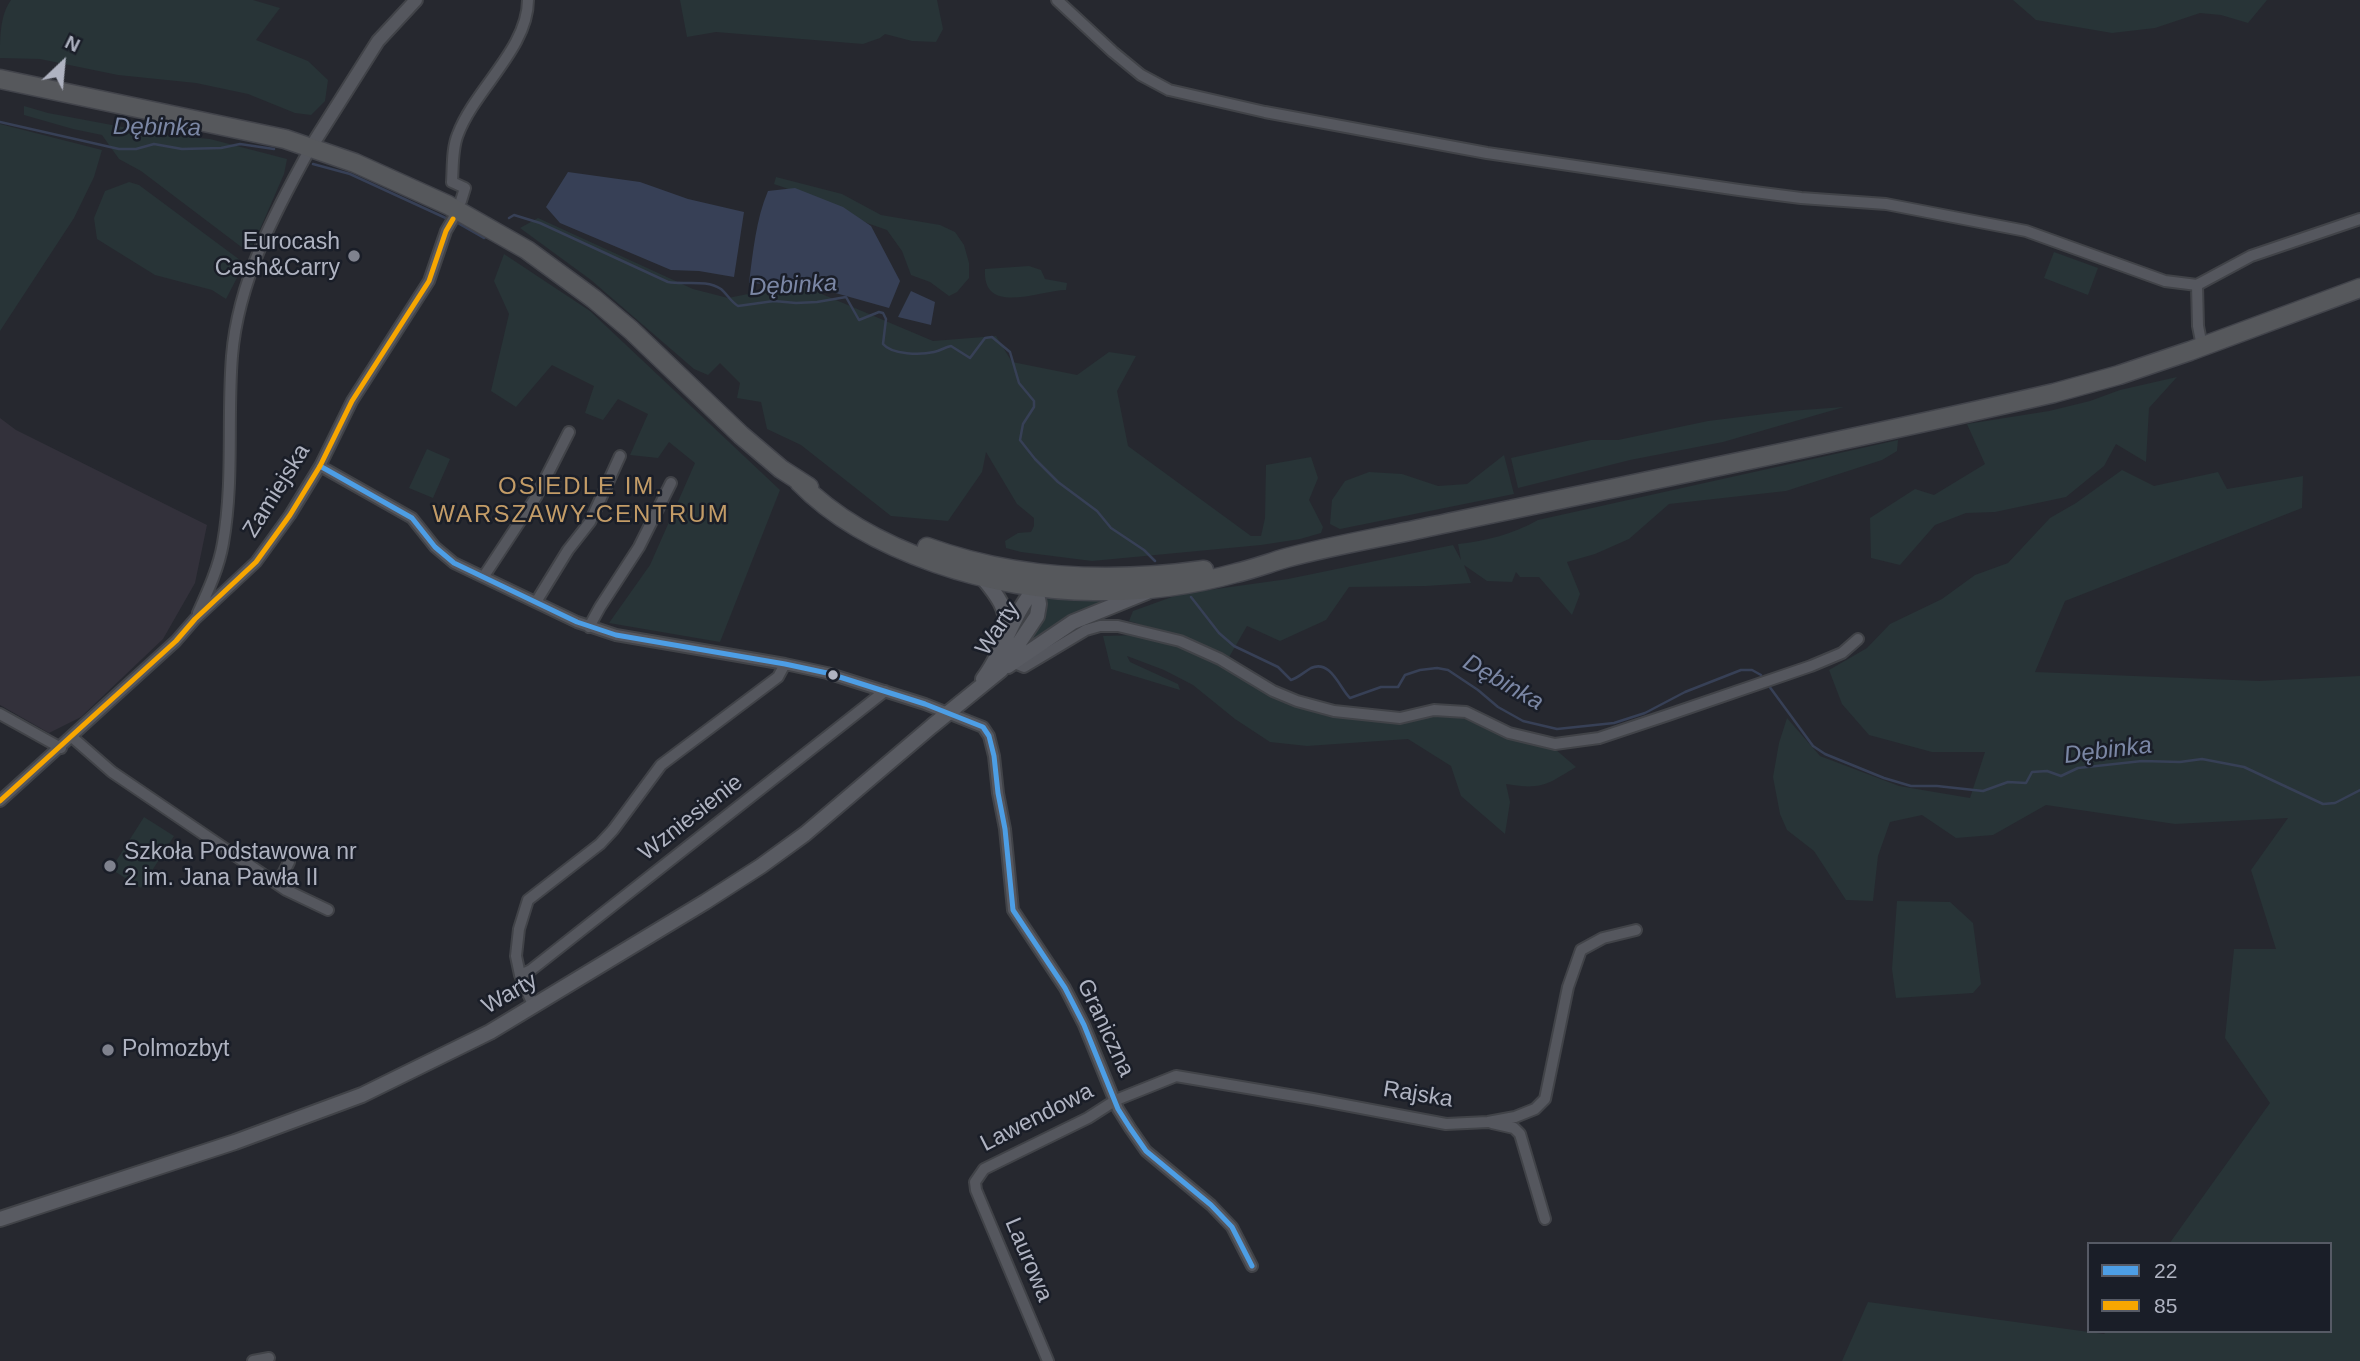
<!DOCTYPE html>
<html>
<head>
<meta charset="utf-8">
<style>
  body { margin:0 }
  #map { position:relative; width:2360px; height:1361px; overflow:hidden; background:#26282f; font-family:Helvetica,sans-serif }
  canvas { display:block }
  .legend { position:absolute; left:2087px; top:1242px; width:245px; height:91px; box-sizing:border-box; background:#1a1e28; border:2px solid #565a65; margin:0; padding:9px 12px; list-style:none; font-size:21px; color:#afb3c1 }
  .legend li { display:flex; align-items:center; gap:14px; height:35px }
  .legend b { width:35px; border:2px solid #565a65 }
  .north { position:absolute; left:28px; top:28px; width:70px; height:70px; -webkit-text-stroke:5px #1a1e28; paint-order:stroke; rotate:26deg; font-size:19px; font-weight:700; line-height:28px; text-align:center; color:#afb3c1 }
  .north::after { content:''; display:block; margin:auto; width:24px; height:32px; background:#afb3c1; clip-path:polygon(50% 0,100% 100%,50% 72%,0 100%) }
</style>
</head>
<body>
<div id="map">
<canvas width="2360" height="1361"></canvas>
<ul class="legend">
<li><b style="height:9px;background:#4d9ee5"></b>22</li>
<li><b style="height:9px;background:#f7a600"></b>85</li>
</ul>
<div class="north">N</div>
</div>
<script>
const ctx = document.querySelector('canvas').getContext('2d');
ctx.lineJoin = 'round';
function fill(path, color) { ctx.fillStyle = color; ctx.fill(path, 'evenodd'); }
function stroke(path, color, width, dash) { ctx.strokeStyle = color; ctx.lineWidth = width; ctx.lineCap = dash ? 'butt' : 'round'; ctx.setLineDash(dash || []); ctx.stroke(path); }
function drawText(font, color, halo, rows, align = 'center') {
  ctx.font = font + ' Helvetica,sans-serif'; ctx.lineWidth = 5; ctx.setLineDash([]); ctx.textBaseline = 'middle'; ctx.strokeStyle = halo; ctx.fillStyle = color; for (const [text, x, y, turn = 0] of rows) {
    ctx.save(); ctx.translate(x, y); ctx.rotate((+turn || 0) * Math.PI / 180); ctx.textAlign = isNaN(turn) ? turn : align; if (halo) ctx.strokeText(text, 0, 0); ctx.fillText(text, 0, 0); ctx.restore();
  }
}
const medical = new Path2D(`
  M 0,418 L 16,430 L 207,525 L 195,583 L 163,639 L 81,717 L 49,733 L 0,705 Z`);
const green = new Path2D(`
  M 11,0 L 253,0 L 280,8 L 256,40 L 308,61 L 328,80 L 325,101 L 311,115 L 295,113 L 248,94 L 196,83 L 118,75 L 40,59 L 0,58 C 0,37 0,15 11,0 Z
  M 680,0 L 937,0 L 943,29 L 936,42 L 912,41 L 885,34 L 880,38 L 863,44 L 716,32 L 687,37 Z
  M 2013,0 L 2267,0 L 2248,23 L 2221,15 L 2200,13 L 2155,28 L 2112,33 L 2036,20 Z
  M 24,106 L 48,113 L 165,135 L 210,139 L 287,159 L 284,174 L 254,243 L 250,248 L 244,249 L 141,171 L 119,159 L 102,135 L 73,129 L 24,115 Z
  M 0,124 L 102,150 L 94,177 L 74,218 L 0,331 Z
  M 776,177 L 842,194 L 881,215 L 940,225 L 955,232 L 964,245 L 969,263 L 969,278 L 957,292 L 949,296 L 930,282 L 911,275 L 902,251 L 887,230 L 867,223 L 820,200 L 774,184 Z
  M 129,182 L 139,185 L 240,260 L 239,274 L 226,299 L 212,290 L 155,275 L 97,239 L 94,218 L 105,191 Z
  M 538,218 L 693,289 L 728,298 L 798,284 L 933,341 L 996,336 L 1012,362 L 1077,375 L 1109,352 L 1136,356 L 1117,391 L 1128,446 L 1251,536 L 1261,536 L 1265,518 L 1266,465 L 1311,457 L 1318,478 L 1309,500 L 1323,527 L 1321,533 L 1300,539 L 1261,545 L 1092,561 L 1021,552 L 1006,548 L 1005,541 L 1018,533 L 1031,532 L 1034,526 L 1034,518 L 1017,504 L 986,452 L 982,472 L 948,521 L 891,516 L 801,445 L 767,429 L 761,402 L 737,398 L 740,383 L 720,363 L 708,375 L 694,369 L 591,280 L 520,228 Z
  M 2054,252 L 2098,268 L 2088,295 L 2044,278 Z
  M 504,254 L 590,311 L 780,490 L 720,642 L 609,623 L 650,565 L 695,463 L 669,442 L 658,458 L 630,455 L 648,414 L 618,399 L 603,420 L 585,413 L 594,386 L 552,365 L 516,407 L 491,391 L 509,314 L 494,281 Z
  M 1029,266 L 1041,270 L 1045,279 L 1067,283 L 1066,290 C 1040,290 982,317 985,269 Z
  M 2177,377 L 2149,408 L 2146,462 L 2116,444 L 2104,466 L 2066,497 L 1995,512 L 1966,513 L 1935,525 L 1900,565 L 1871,558 L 1870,518 L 1915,489 L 1934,495 L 1985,464 L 1967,424 L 2049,411 L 2090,401 L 2120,390 Z
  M 1844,407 L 1723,442 L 1630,460 L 1518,488 L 1511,458 L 1591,440 L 1618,440 L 1708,421 L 1789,411 Z
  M 1898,440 L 1897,451 L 1882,460 L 1786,491 L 1669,504 L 1629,539 L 1595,554 L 1567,562 L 1580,594 L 1572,615 L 1539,577 L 1520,577 L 1516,572 L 1512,582 L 1487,581 L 1464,565 L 1471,583 L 1426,586 L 1349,587 L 1326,620 L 1280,641 L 1247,626 L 1228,659 L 1179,636 L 1129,621 L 1133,611 L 1180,594 L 1288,579 L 1453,545 L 1461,560 L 1458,544 C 1486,541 1513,534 1538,520 Z
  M 427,449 L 450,459 L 433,498 L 409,488 Z
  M 1504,455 L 1514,494 L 1340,529 L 1330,524 L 1332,500 L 1345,481 L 1369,472 L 1402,474 L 1438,486 L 1467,484 Z
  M 2122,470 L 2154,486 L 2218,472 L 2227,489 L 2303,476 L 2302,508 L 2065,601 L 2035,672 L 2259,681 L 2360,676 L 2360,1361 L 1842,1361 L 1868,1302 L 2104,1334 L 2107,1331 L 2330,1331 L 2330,1244 L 2169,1244 L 2270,1103 L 2225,1038 L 2234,949 L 2276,949 L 2251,870 L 2288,818 L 2175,824 L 2046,805 L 1993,835 L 1956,838 L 1922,815 L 1890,822 L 1878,856 L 1873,901 L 1846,900 L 1814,851 L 1787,830 L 1780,814 L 1773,777 L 1779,743 L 1787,718 L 1820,756 L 1899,786 L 1970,798 L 1985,752 L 1932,752 L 1869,735 L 1842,704 L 1829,670 L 1867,648 L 1890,624 L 1942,599 L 1975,575 L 2008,563 L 2050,518 L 2076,503 Z
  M 1043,594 L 1132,596 L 1013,660 Z
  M 1139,635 L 1177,646 L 1334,716 L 1436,714 L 1465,719 L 1507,738 L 1555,749 L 1576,767 C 1546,785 1542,790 1506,784 L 1510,802 L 1505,834 L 1461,796 L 1451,766 L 1408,739 L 1307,746 L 1270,742 L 1235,719 L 1193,685 L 1164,670 L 1127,656 L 1130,662 L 1178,684 L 1180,690 L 1111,669 L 1103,636 Z
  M 144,817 L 174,836 L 141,888 L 111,869 Z
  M 1897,901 L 1950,902 L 1973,923 L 1981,984 L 1973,993 L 1896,998 L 1892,969 Z`);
const water = new Path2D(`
  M 568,172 L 640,182 L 688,199 L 744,212 L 734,277 L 699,271 L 671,270 L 560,223 L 546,207 Z
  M 795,188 L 843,207 L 871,226 L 900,281 L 889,308 L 814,287 L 749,283 C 753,252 756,219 768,191 Z
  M 911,291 L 935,302 L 931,325 L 898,317 Z`);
const stream = new Path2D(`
  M 0,122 L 119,149 L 136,149 L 154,144 L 182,149 L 221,148 L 240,144 L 274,149
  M 313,164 L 350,174 L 450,220
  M 509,218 L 514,215 L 540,223 L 668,282 C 685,285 706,279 721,289 C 727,294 731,302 738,306 L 774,301 L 796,303 L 817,302 L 846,297 L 859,320 L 879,312 L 883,313 L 886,319 L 883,344 C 892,355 921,355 934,352 C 940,351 945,347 951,346 L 970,358 L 985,338 L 992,337 L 1010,352 L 1019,383 L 1034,401 L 1034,407 L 1023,424 L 1020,440 L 1035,459 L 1058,482 L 1097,511 L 1111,528 L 1144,550 L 1155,561
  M 456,222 L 484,238 L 488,235
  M 1191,597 L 1219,633 L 1234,646 L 1278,667 L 1291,680 C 1298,678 1304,672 1311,668 C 1331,659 1340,689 1350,698 L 1381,687 L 1398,687 L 1405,675 L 1420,670 L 1437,668 L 1448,670 L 1478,690 L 1498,707 L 1523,721 L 1557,729 L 1614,723 L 1645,713 L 1685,692 L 1741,670 L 1752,670 L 1761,675
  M 1769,686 L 1813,746 L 1825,754 L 1884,778 L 1911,786 L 1937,786 L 1983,791 L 2008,782 L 2026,783 L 2032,772 L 2047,771 L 2061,776 L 2078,768 L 2142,761 L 2180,762 L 2202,759 L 2244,767 L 2323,804 L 2335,803 L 2360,790`);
const minor = new Path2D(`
  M 1057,0 L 1113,52 L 1141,75 L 1169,90 L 1265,112 L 1487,153 L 1739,190 L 1801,198 L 1886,204 L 2026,231 L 2165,281 L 2197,285
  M 461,201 L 465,188 L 452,182 C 453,167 452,148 458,134 C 475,89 528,48 528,0
  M 2202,346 L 2198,326 L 2197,285 L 2251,256 L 2360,219
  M 320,466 L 412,518 L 435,547 L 454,563 L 577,622 L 616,635 L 785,664 L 827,673 L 925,704 L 983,727 L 989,736 L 994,756 L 998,793 L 1005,829 L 1013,910 L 1065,988 L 1084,1025 L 1118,1109 L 1130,1128 L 1146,1151 L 1211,1205 L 1232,1227 L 1252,1266
  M 484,576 L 536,497 L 569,432
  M 536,602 L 568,550 L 590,522 L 620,456
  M 198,613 C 208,591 219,567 223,543 C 234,481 227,418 232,356 C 238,281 275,212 311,147
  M 589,627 L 600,607 L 639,547 L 671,483
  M 1012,662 L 1024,667 L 1086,630 L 1100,626 L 1118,626 L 1180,641 L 1220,659 L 1273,691 L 1297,701 L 1334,711 L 1400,718 L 1434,710 L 1466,712 L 1509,733 L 1555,744 L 1599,738 L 1668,715 L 1811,666 L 1842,653 L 1858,639
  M 0,714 L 61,748
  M 72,737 L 112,772 L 286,890 L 328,910
  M 0,801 L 176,641 L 195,619 L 256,562 L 290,515 L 320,466 L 352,401 L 429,281 L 446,231 L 453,219
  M 278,884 L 289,862
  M 520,975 L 531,970 L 885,691
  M 534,1007 L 520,975 L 516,956 L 519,929 L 528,900 L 600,844 L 613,830 L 661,765 L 778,677 L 785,664
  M 1492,1123 L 1514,1128 L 1520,1134 L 1545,1219
  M 253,1361 L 269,1358
  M 1048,1361 L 976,1190 L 975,1182 L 984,1169 L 1088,1118 L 1116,1100 L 1176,1076 L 1313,1099 L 1446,1124 L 1488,1122 L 1515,1117 L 1535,1109 L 1545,1099 L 1568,987 L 1581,950 L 1603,938 L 1636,930`);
const tertiary = new Path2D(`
  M 311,147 L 378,41 L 416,0`);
const secondary = new Path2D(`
  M 983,578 C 997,595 1008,609 1007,632
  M 1008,666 L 1073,622 L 1147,592
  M 983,679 C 1005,650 1011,616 1036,587
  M 0,1219 L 235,1142 L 362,1095 L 490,1032 L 705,902 L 761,866 L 805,834 L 932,726 L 1001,670 L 1037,616 L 1039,604 L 1036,587 L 1037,578`);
const trunk = new Path2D(`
  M 0,79 L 285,139 L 355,163 L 448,205 L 527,250 L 594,299 L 631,330 L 741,435 L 781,469 L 809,487
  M 799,482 C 868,553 997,591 1093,591 C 1142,592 1189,586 1236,573 C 1253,569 1269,563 1286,558 C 1334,545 1384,537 1433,526 C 1640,482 1848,441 2054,393 L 2119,375 L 2190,351 L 2360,288
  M 927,547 C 1015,579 1112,583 1204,570`);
const bus1 = new Path2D(`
  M 320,466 L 412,518 L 435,547 L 454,563 L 577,622 L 616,635 L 785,664 L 827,673 L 925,704 L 983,727 L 989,736 L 994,756 L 998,793 L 1005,829 L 1013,910 L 1065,988 L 1084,1025 L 1118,1109 L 1130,1128 L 1146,1151 L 1211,1205 L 1232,1227 L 1252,1266`);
const bus2 = new Path2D(`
  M 0,801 L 176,641 L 195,619 L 256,562 L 290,515 L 320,466 L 352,401 L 429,281 L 446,231 L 453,219`);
const markers = [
  [354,256,7,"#7f828e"],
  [833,675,6,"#afb3c1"],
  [110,866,7,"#7f828e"],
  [108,1050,7,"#7f828e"]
];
const poiNames = [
  ["Eurocash",340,243,"right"],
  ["Cash&Carry",340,269,"right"],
  ["Szkoła Podstawowa nr",124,853],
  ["2 im. Jana Pawła II",124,879],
  ["Polmozbyt",122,1050]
];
const streetNames = [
  ["Zamiejska",277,491,-58],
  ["Warty",998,629,-56],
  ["Wzniesienie",691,818,-38],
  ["Warty",510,994,-30],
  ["Graniczna",1105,1028,65],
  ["Rajska",1418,1095,9],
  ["Lawendowa",1037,1118,-27],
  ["Laurowa",1028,1260,67]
];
const waterNames = [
  ["Dębinka",157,128,1],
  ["Dębinka",793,286,-3],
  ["Dębinka",1503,683,30],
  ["Dębinka",2108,751,-7]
];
const neighbourhoodNames = [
  ["OSIEDLE IM.",581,487],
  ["WARSZAWY-CENTRUM",581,515]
];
fill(medical, '#33313b');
fill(green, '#283437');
fill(water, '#374056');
stroke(stream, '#374056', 2.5);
stroke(minor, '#414348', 14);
stroke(tertiary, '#414348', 16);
stroke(secondary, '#414348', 18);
stroke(trunk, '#42444b', 21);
stroke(minor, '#55575e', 10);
stroke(tertiary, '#55575e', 12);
stroke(secondary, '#595b62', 14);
stroke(trunk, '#56585c', 18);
stroke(bus1, '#4d9ee5', 5);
stroke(bus2, '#f7a600', 5);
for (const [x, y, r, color] of markers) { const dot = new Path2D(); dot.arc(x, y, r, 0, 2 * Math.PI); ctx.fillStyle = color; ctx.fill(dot); stroke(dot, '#1a1e28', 2.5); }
drawText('23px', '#afb3c1', '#1a1e28', poiNames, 'left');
drawText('23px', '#afb3c1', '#1a1e28', streetNames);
drawText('italic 24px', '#7b87a5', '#1a1e28', waterNames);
ctx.letterSpacing = '2px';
drawText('24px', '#c39c67', '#1a1e28', neighbourhoodNames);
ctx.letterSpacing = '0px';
</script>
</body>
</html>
